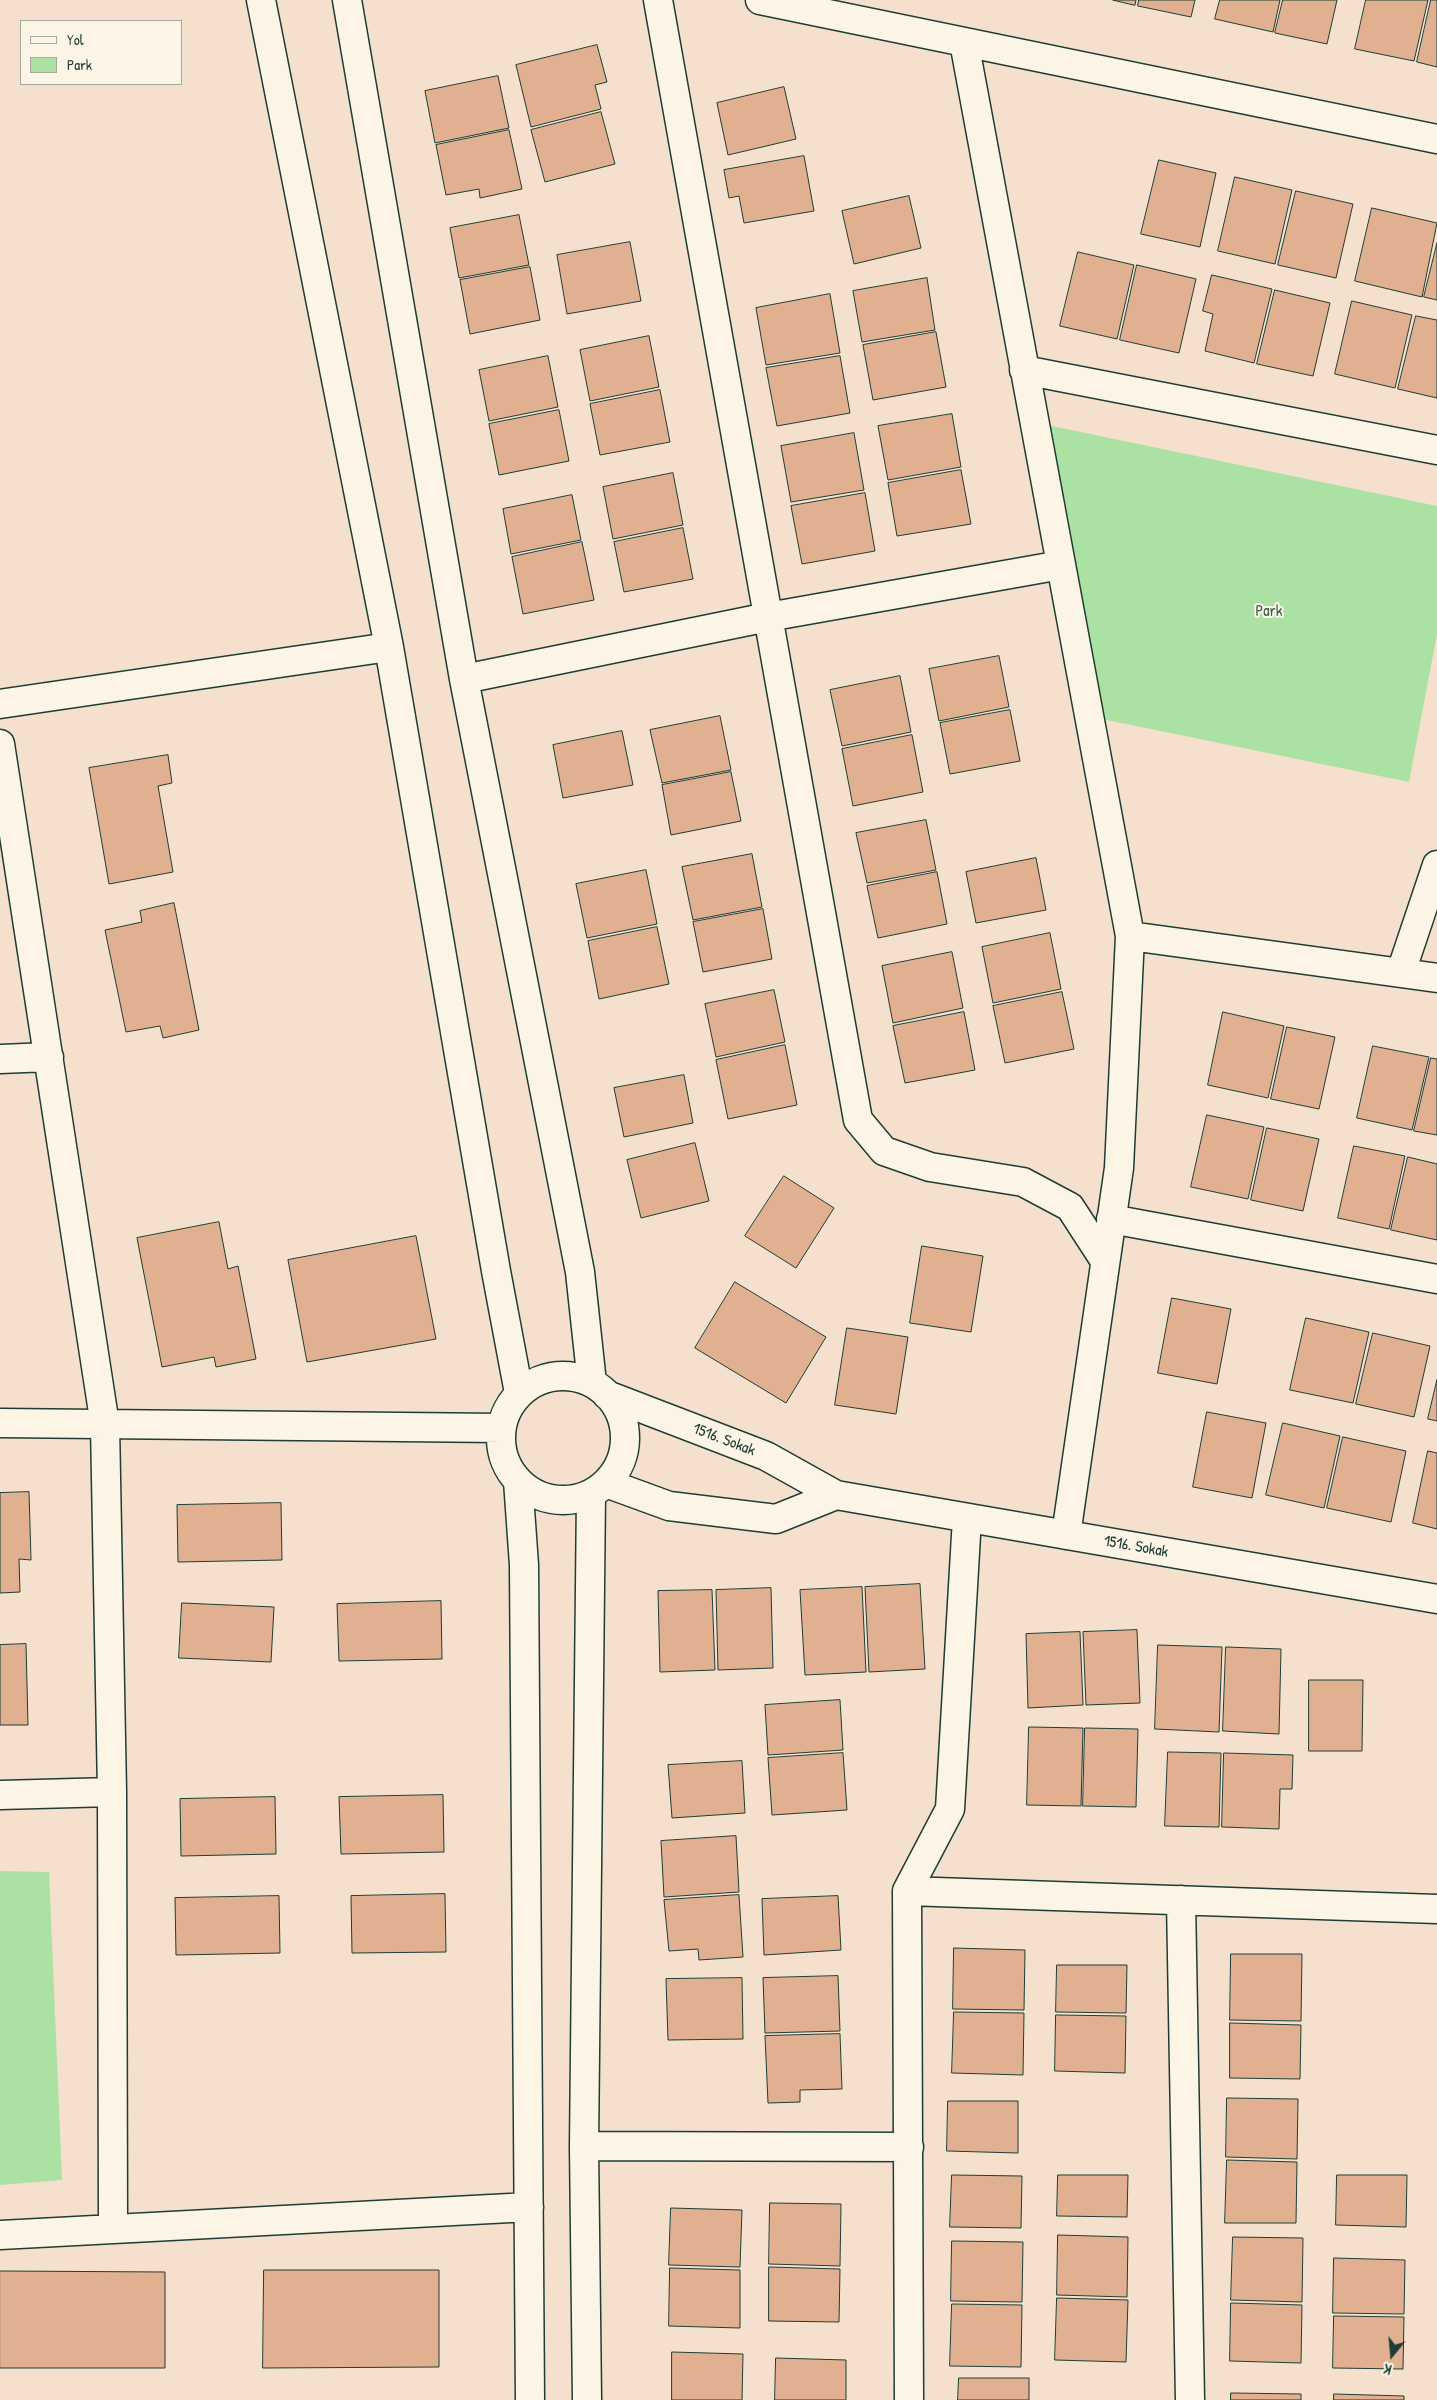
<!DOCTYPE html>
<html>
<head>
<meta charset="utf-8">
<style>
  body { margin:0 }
  #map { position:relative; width:1437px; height:2400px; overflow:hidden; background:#f4e0cc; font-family:"Patrick Hand",sans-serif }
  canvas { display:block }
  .legend { position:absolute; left:20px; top:20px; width:162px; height:65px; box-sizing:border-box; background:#fcf5e5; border:1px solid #a4ab9e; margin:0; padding:6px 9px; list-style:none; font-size:15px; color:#1f3d34 }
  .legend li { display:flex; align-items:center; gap:10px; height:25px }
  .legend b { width:25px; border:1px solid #a4ab9e }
  .north { position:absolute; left:1367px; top:2330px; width:50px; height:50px; -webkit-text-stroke:4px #fcf5e5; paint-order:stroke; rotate:197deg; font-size:14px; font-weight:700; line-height:20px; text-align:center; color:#1f3d34 }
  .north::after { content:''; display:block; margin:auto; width:18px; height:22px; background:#1f3d34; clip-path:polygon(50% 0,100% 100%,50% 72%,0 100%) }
</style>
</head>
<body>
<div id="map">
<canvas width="1437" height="2400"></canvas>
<ul class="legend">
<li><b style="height:6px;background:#fcf5e5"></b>Yol</li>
<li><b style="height:14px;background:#abe2a4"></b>Park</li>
</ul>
<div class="north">K</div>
</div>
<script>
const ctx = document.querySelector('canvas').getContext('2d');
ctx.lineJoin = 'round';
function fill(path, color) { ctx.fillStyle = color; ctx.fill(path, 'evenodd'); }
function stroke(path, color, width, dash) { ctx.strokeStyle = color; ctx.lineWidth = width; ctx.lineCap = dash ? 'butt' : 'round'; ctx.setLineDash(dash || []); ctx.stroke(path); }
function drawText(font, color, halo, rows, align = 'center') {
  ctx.font = font + ' "Patrick Hand",sans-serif'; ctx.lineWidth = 4; ctx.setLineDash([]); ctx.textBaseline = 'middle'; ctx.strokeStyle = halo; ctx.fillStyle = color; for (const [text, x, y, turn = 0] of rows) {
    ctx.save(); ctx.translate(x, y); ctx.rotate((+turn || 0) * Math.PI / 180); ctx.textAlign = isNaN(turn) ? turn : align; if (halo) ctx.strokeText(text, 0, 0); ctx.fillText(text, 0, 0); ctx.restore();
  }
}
const green = new Path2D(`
  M 1047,425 L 1437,506 L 1437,634 L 1409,782 L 1102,719 Z
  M 0,1871 L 49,1872 L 62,2180 L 0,2185 Z`);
const building = new Path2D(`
  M 1113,0 L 1136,0 L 1135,5 Z
  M 1139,0 L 1195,0 L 1191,17 L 1138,6 Z
  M 1220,0 L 1280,0 L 1273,32 L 1215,19 Z
  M 1283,0 L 1337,0 L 1327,44 L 1275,33 Z
  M 1366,0 L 1428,0 L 1414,61 L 1355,49 Z
  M 1431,0 L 1437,0 L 1437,67 L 1417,62 Z
  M 597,45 L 607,82 L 595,85 L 601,109 L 531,127 L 516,65 Z
  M 498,76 L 509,128 L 435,143 L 425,91 Z
  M 784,87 L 796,139 L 728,155 L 717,103 Z
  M 601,112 L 615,164 L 545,182 L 531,130 Z
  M 509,130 L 522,189 L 480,198 L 479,189 L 446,195 L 436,145 Z
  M 804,156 L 814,211 L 744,223 L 739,196 L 729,198 L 724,170 Z
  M 1159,160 L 1216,173 L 1200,247 L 1141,234 Z
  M 1235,177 L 1292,190 L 1275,264 L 1218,251 Z
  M 1296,191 L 1353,204 L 1336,278 L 1278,265 Z
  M 909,196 L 921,248 L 854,264 L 842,211 Z
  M 1372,208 L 1437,223 L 1422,297 L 1355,281 Z
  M 519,215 L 529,265 L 459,278 L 450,228 Z
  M 630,242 L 641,301 L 567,314 L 557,255 Z
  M 1437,243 L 1437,300 L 1424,297 Z
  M 1078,252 L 1134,265 L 1117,339 L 1060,326 Z
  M 1137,265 L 1196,279 L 1179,353 L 1120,340 Z
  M 530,267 L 540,320 L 470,334 L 460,280 Z
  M 1212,275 L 1272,289 L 1254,363 L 1205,351 L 1213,314 L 1203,311 Z
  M 927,278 L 935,330 L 862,342 L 853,291 Z
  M 1275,290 L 1330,303 L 1313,376 L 1257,364 Z
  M 830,294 L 840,353 L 766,365 L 756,308 Z
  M 1352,301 L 1412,315 L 1395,388 L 1335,374 Z
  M 1416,316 L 1437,320 L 1437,398 L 1398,389 Z
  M 936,332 L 946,387 L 873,400 L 863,345 Z
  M 649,336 L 659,387 L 590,401 L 580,350 Z
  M 548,356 L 558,407 L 489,421 L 479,370 Z
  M 840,356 L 850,413 L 777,426 L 766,368 Z
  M 660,390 L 670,442 L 600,455 L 590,404 Z
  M 559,410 L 569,461 L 499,475 L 489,424 Z
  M 952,414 L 961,467 L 888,480 L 878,426 Z
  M 854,433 L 864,490 L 791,502 L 781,446 Z
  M 961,470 L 971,524 L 897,536 L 888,483 Z
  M 673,473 L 683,525 L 613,539 L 603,487 Z
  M 865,493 L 875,551 L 802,564 L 791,506 Z
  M 572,495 L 581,540 L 511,554 L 503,509 Z
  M 683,528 L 693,579 L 624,592 L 614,542 Z
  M 582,542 L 594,600 L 523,614 L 512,557 Z
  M 999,656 L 1009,707 L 939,721 L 929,669 Z
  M 900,676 L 911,732 L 842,746 L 830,690 Z
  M 1010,710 L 1020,761 L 950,774 L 940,723 Z
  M 720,716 L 731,770 L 662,783 L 650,730 Z
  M 622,731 L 633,785 L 563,798 L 553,745 Z
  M 912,735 L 923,792 L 853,806 L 842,749 Z
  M 168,755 L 172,783 L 158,786 L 173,872 L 109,884 L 89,768 Z
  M 731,772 L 741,821 L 671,835 L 662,785 Z
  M 926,820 L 936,870 L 867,883 L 856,833 Z
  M 752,854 L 762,907 L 693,920 L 682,867 Z
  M 1036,858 L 1046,910 L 976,923 L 966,872 Z
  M 646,870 L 657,924 L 587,938 L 576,884 Z
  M 937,872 L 947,924 L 878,938 L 867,886 Z
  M 174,903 L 199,1030 L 163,1038 L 160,1026 L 126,1032 L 105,930 L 142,922 L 140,911 Z
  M 763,909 L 772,959 L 703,972 L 693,922 Z
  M 657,927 L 669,984 L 599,999 L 588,941 Z
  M 1050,933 L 1061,989 L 993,1003 L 982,947 Z
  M 952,952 L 963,1008 L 893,1023 L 882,966 Z
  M 774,990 L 785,1042 L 716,1057 L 705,1004 Z
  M 1062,992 L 1074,1049 L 1005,1063 L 993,1006 Z
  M 964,1012 L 975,1070 L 905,1083 L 893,1026 Z
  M 1223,1012 L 1284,1026 L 1268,1098 L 1208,1085 Z
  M 1287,1027 L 1335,1037 L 1319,1109 L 1271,1099 Z
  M 785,1045 L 797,1105 L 728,1119 L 716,1060 Z
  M 1373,1046 L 1429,1057 L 1412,1130 L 1357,1118 Z
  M 1431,1058 L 1437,1059 L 1437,1135 L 1414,1131 Z
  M 684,1075 L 693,1123 L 624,1137 L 614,1088 Z
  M 1207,1115 L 1264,1127 L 1248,1199 L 1191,1187 Z
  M 1267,1128 L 1319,1139 L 1303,1211 L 1251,1200 Z
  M 695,1143 L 709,1201 L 641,1218 L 627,1160 Z
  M 1354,1146 L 1405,1156 L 1389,1229 L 1338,1218 Z
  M 1408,1157 L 1437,1164 L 1437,1240 L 1391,1230 Z
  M 784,1176 L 834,1208 L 796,1268 L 745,1236 Z
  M 219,1222 L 228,1269 L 238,1266 L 256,1359 L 216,1367 L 214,1357 L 162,1367 L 137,1238 Z
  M 416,1236 L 436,1339 L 307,1362 L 288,1260 Z
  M 922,1246 L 983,1256 L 971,1332 L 910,1323 Z
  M 735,1282 L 826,1337 L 786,1403 L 695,1348 Z
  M 1172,1298 L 1231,1309 L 1217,1384 L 1158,1373 Z
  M 1306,1318 L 1369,1332 L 1353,1403 L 1290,1390 Z
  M 847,1328 L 908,1337 L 896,1414 L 835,1405 Z
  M 1373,1333 L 1430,1346 L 1414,1417 L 1356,1404 Z
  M 1437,1380 L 1437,1421 L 1428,1419 Z
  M 1207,1412 L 1266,1423 L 1252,1498 L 1193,1487 Z
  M 1283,1423 L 1340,1436 L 1324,1508 L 1266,1495 Z
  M 1343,1437 L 1406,1451 L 1391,1522 L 1327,1508 Z
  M 1428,1451 L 1437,1453 L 1437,1529 L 1413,1523 Z
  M 29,1492 L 31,1560 L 19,1559 L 20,1592 L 0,1593 L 0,1493 Z
  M 281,1503 L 282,1560 L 178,1562 L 177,1505 Z
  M 920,1584 L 925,1669 L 869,1672 L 865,1587 Z
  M 862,1587 L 866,1672 L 805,1675 L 800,1590 Z
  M 771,1588 L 773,1668 L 718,1670 L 716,1590 Z
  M 712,1590 L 715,1670 L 660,1672 L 658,1591 Z
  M 441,1601 L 442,1659 L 339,1661 L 337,1604 Z
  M 182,1603 L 274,1607 L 271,1662 L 179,1658 Z
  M 1137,1630 L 1140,1703 L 1086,1705 L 1083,1632 Z
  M 1080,1632 L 1083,1705 L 1028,1708 L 1026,1634 Z
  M 26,1644 L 28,1725 L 0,1725 L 0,1645 Z
  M 1158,1645 L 1222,1647 L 1219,1732 L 1155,1729 Z
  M 1226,1647 L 1281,1649 L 1279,1734 L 1223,1731 Z
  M 1309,1680 L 1363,1680 L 1362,1751 L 1309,1751 Z
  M 840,1700 L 843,1750 L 768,1755 L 765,1705 Z
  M 1029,1727 L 1083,1728 L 1081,1806 L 1027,1805 Z
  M 1085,1728 L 1138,1729 L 1136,1807 L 1083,1806 Z
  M 1168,1752 L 1221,1753 L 1219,1827 L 1165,1826 Z
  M 843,1753 L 847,1810 L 772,1815 L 768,1758 Z
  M 1224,1753 L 1293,1755 L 1292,1789 L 1280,1789 L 1279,1829 L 1222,1827 Z
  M 742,1761 L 745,1813 L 672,1818 L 668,1765 Z
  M 443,1795 L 444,1852 L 341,1854 L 339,1797 Z
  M 275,1797 L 276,1854 L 181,1856 L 180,1799 Z
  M 736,1836 L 739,1892 L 664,1897 L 661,1841 Z
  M 445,1894 L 446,1952 L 352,1953 L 351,1896 Z
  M 739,1895 L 743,1957 L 699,1960 L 698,1949 L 669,1951 L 664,1900 Z
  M 279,1896 L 280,1953 L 176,1955 L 175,1898 Z
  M 838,1896 L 841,1950 L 764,1955 L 762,1899 Z
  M 954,1948 L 1025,1950 L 1024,2010 L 953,2009 Z
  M 1231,1954 L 1302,1954 L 1301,2021 L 1230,2020 Z
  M 1057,1965 L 1127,1965 L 1126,2013 L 1056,2012 Z
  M 838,1976 L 840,2031 L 765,2033 L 763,1978 Z
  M 742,1978 L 743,2039 L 668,2040 L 666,1979 Z
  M 954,2012 L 1024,2013 L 1023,2075 L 952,2073 Z
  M 1056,2015 L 1126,2016 L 1125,2073 L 1055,2071 Z
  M 1230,2023 L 1301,2025 L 1300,2079 L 1230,2078 Z
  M 840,2034 L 842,2089 L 800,2090 L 800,2102 L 768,2103 L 765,2036 Z
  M 1227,2098 L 1298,2099 L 1297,2159 L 1226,2157 Z
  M 948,2101 L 1018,2101 L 1018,2153 L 947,2151 Z
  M 1227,2160 L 1297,2162 L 1296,2223 L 1225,2223 Z
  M 952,2175 L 1022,2176 L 1021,2228 L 950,2227 Z
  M 1058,2175 L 1128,2175 L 1127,2217 L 1057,2216 Z
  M 1337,2175 L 1407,2175 L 1406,2227 L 1336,2225 Z
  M 770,2203 L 841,2204 L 840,2266 L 769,2264 Z
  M 671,2208 L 742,2210 L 740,2267 L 669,2265 Z
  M 1058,2235 L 1128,2237 L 1127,2297 L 1057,2295 Z
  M 1233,2237 L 1303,2238 L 1302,2302 L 1231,2300 Z
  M 952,2241 L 1023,2242 L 1022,2302 L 951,2301 Z
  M 1334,2258 L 1405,2260 L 1404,2314 L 1333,2313 Z
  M 769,2267 L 840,2269 L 839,2322 L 769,2321 Z
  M 670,2268 L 740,2270 L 740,2328 L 669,2326 Z
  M 264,2270 L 439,2270 L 439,2367 L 263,2368 Z
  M 0,2271 L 165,2272 L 165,2368 L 0,2368 Z
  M 1057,2298 L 1128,2300 L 1126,2362 L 1055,2360 Z
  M 1231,2303 L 1302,2305 L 1301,2363 L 1230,2361 Z
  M 952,2304 L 1022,2305 L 1021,2367 L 950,2366 Z
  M 1334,2316 L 1404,2317 L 1403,2369 L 1333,2368 Z
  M 672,2352 L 743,2354 L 742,2400 L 672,2400 Z
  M 776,2358 L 846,2360 L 846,2400 L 775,2400 Z
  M 959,2378 L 1029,2378 L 1029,2400 L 958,2400 Z
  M 1231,2393 L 1301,2394 L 1301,2400 L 1231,2400 Z
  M 1334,2394 L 1404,2396 L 1404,2400 L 1334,2400 Z`);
const minor = new Path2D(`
  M 261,0 L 389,647 L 496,1271 L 519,1393
  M 347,0 L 464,679 L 580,1272 L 592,1383
  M 658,0 L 858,1120 L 884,1151 L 930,1167 L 1023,1182 L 1070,1207 L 1105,1261
  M 760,0 L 1437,139
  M 964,42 L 1130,936 L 1119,1168 L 1066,1535
  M 1024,370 L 1437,450
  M 464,679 L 768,617 L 1061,565
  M 0,704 L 389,647
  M 0,744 L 105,1425 L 112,1792 L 113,2228
  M 1130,936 L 1437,978
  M 1401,972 L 1437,865
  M 0,1059 L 49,1057
  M 1111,1219 L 1437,1279
  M501 1438a62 62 0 1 1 124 0a62 62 0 1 1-124 0Z
  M 607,1395 L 766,1456 L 836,1495 L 1437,1599
  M 0,1423 L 501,1428
  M 518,1481 L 524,1565 L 530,2400
  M 606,1483 L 669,1506 L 776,1519 L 836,1495
  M 0,1795 L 112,1792
  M 907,1891 L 1437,1909
  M 1181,1900 L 1190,2400
  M 584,2146 L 909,2147
  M 0,2235 L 529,2207
  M 587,2400 L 584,2146 L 591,1494
  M 909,2400 L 907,1891 L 950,1809 L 967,1518`);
const parkNames = [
  ["Park",1269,612]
];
const streetNames = [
  ["1516. Sokak",724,1440,21],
  ["1516. Sokak",1136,1547,10]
];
fill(green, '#abe2a4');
fill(building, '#e0b091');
stroke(building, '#1f3d34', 1);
stroke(minor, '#1f3d34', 31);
stroke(minor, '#fcf5e5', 28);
drawText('16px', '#3b5e4a', '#fcf5e5', parkNames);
drawText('16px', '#1f3d34', '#fcf5e5', streetNames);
</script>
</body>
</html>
